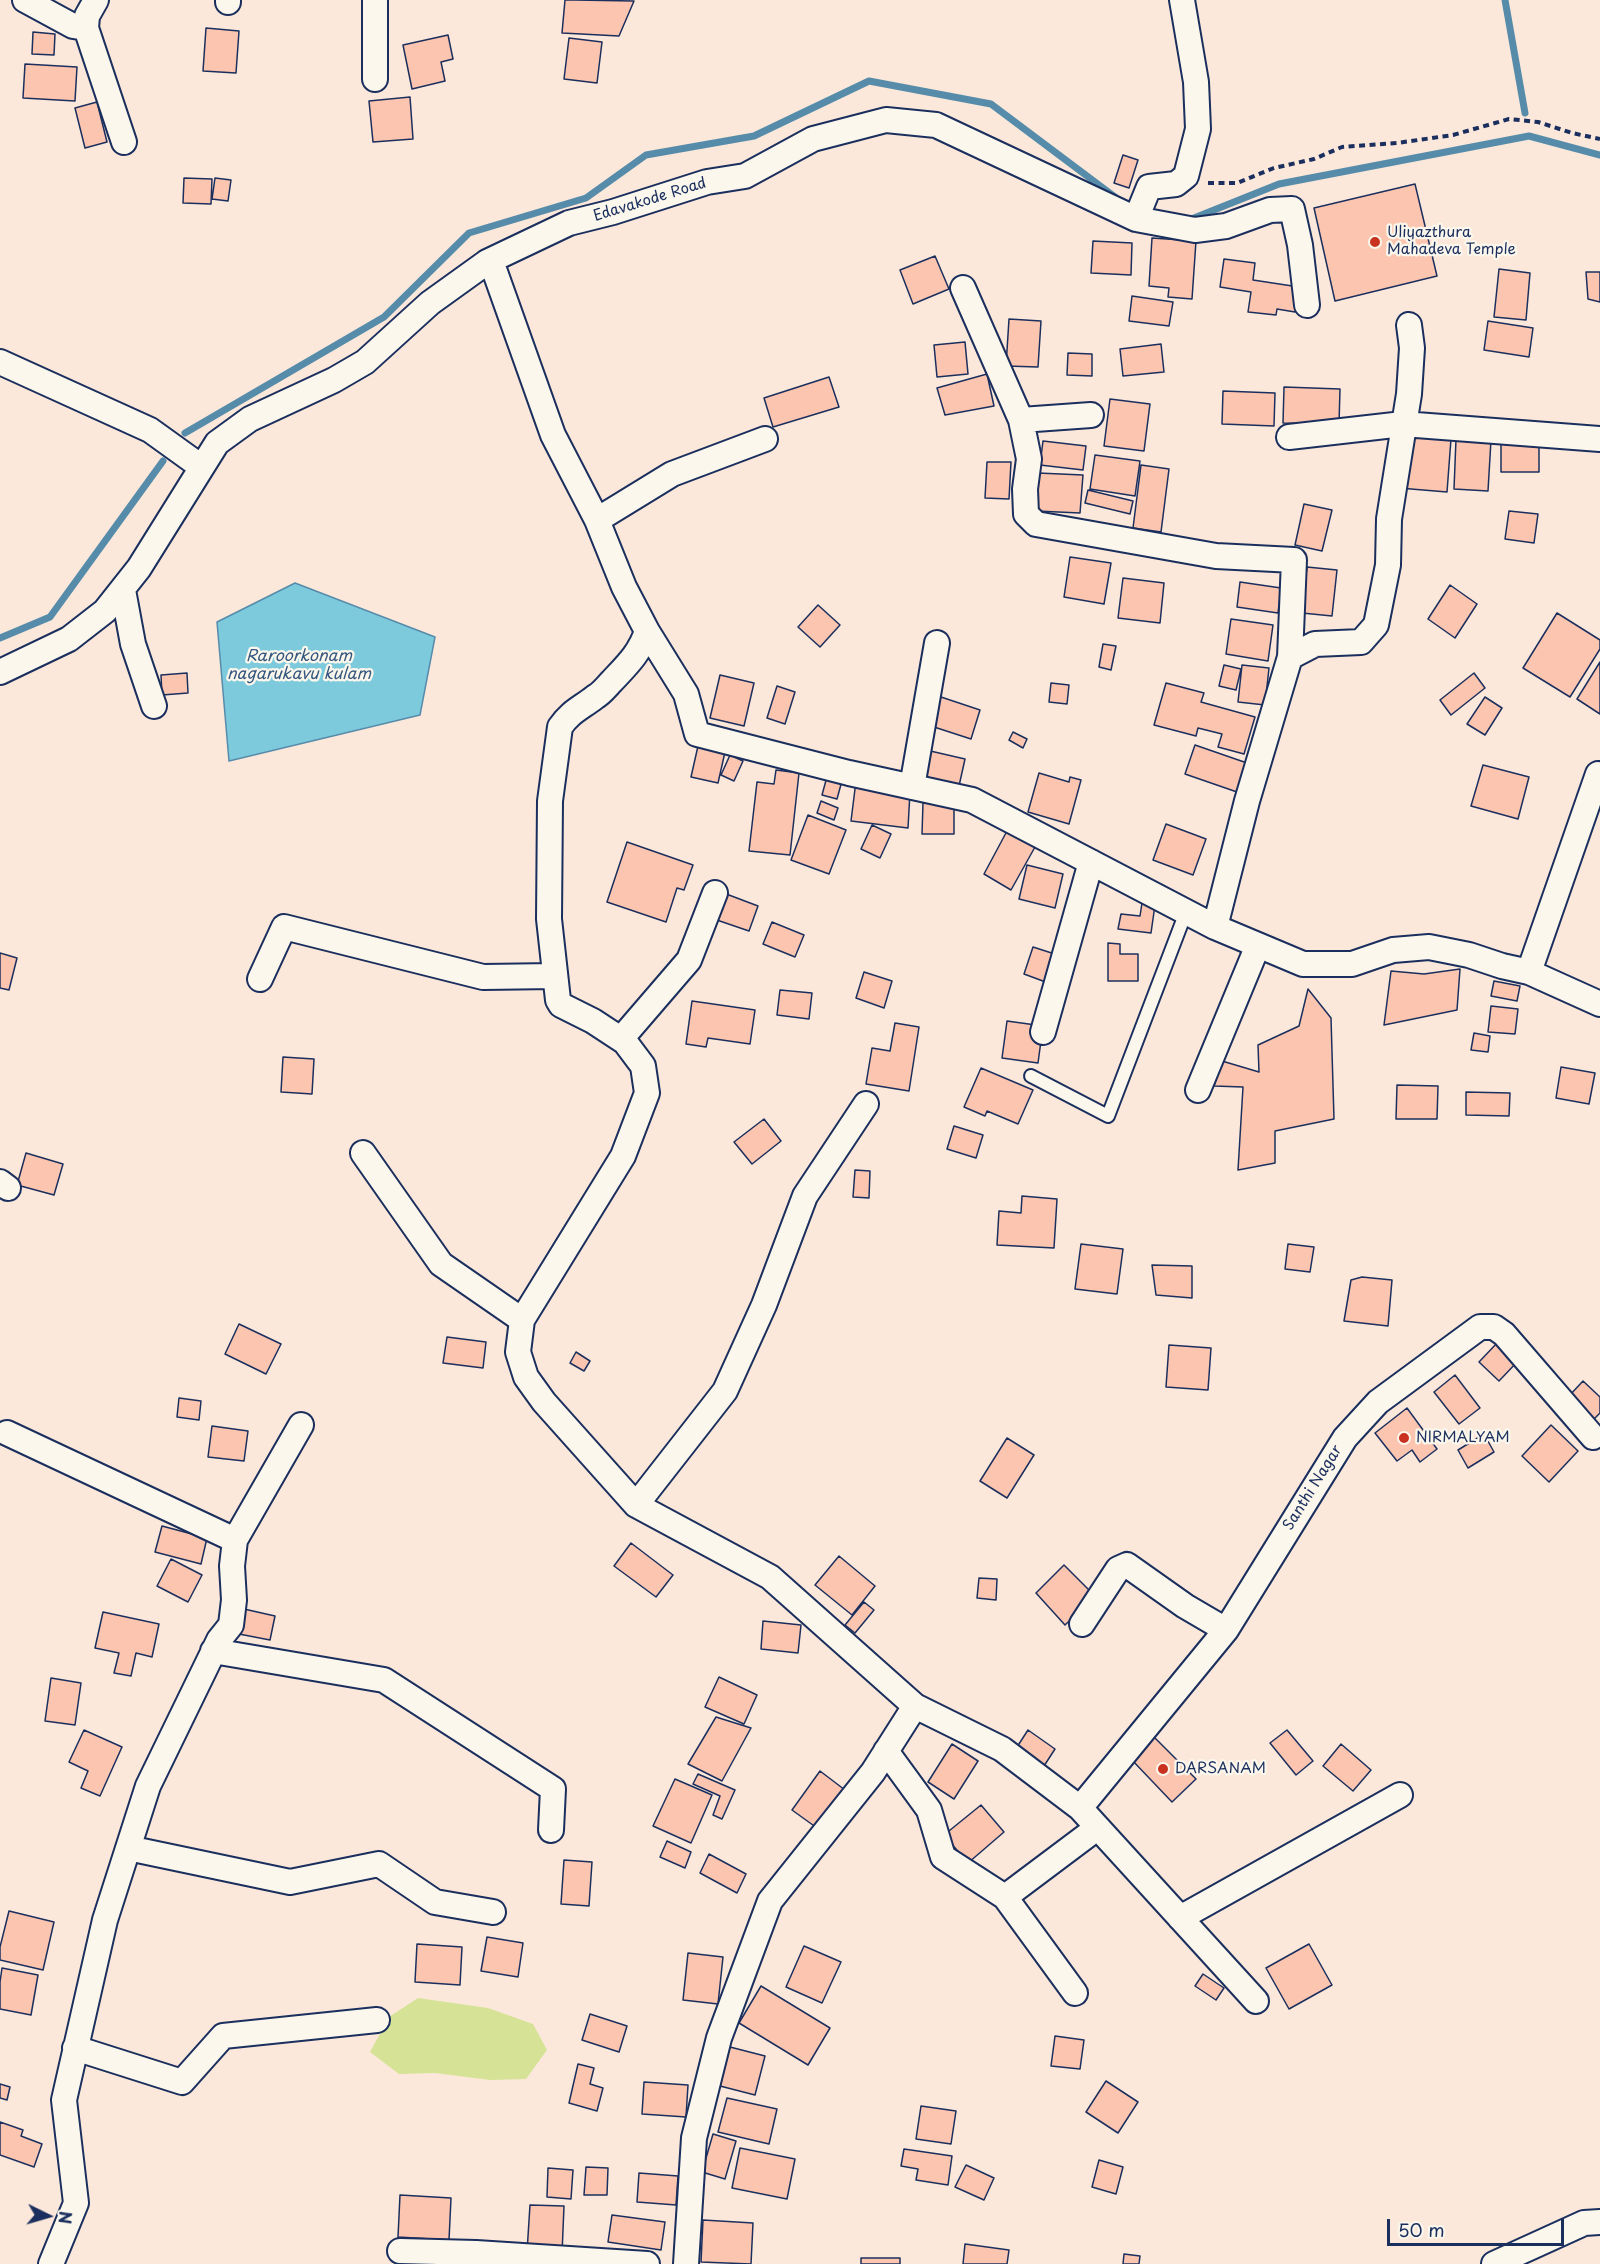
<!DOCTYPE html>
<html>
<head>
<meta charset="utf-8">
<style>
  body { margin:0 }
  #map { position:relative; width:1600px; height:2264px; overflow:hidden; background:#fbe8da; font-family:"Playpen Sans",sans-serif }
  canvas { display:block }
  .north { position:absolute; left:18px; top:2186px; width:60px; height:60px; -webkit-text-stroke:4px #fbf7ec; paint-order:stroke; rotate:95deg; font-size:16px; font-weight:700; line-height:24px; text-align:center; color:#1b2f5e }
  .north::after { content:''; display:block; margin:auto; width:21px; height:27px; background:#1b2f5e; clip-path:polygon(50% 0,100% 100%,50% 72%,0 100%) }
  .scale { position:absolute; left:1387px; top:2219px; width:177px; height:27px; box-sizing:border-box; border:3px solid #1b2f5e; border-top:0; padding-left:8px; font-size:18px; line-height:21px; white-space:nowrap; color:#1b2f5e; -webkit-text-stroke:4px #fbf7ec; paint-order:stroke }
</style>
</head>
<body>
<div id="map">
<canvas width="1600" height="2264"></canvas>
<div class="north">N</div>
<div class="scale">50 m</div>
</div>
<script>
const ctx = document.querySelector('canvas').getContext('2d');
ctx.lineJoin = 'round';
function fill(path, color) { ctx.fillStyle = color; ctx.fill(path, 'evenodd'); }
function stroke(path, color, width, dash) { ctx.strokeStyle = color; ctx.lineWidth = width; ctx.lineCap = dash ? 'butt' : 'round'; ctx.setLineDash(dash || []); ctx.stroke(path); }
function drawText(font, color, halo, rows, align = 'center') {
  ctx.font = font + ' "Playpen Sans",sans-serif'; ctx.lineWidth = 4.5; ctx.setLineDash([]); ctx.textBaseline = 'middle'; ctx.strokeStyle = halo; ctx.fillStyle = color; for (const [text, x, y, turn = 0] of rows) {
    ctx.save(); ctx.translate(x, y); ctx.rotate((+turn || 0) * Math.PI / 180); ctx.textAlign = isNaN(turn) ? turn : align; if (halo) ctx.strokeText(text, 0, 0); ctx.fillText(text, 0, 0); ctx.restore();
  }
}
const green = new Path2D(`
  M 418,1998 L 488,2008 L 533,2024 L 547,2050 L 526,2079 L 490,2080 L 435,2073 L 399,2074 L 370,2052 L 389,2017 Z`);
const water = new Path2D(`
  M 295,583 L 435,637 L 420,715 L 229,761 L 217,622 Z`);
const stream = new Path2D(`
  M 1505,0 L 1525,113
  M 1186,219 L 1189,220 L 1279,184 L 1529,136 L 1600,155
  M 185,433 L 384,317 L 469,233 L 586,198 L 646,155 L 754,136 L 869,81 L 991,104 L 1115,197
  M 0,638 L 50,617 L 163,461`);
const building = new Path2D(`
  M 565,0 L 575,0 L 634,1 L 619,36 L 562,33 Z
  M 206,28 L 239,31 L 236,73 L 203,71 Z
  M 33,32 L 55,34 L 54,55 L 32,54 Z
  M 448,35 L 453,59 L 441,62 L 445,81 L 412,89 L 403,45 Z
  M 569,38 L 602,42 L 597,83 L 564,79 Z
  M 25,64 L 77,67 L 75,101 L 23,98 Z
  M 410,97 L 413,139 L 373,142 L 369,101 Z
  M 97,102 L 107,142 L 85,148 L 75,108 Z
  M 1123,155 L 1138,160 L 1129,188 L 1114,183 Z
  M 184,178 L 212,179 L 211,204 L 183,203 Z
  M 215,178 L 231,180 L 228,201 L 212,199 Z
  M 1415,184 L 1437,276 L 1335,301 L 1314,208 Z
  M 1152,238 L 1196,241 L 1192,299 L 1168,297 L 1169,288 L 1149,286 Z
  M 1093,241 L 1132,243 L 1131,275 L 1091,273 Z
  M 935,256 L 949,289 L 913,304 L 900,270 Z
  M 1224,259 L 1255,263 L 1253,280 L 1299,287 L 1295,312 L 1277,309 L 1276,315 L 1248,312 L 1251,292 L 1220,287 Z
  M 1499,269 L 1530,273 L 1526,320 L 1494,317 Z
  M 1586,272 L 1600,272 L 1600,302 L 1588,299 Z
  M 1132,296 L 1173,302 L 1169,326 L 1129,321 Z
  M 1009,319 L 1041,321 L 1038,367 L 1006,366 Z
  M 1488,321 L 1533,328 L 1529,357 L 1484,350 Z
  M 965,342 L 968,374 L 937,377 L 934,345 Z
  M 1161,344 L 1164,372 L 1123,376 L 1120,349 Z
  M 1068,353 L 1092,354 L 1092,376 L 1067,375 Z
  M 987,374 L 994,406 L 945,415 L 937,388 Z
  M 829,377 L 839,407 L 773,427 L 764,398 Z
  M 1284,387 L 1340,389 L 1339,424 L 1283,423 Z
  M 1223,391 L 1275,393 L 1274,426 L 1222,424 Z
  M 1110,399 L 1150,404 L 1144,451 L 1104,446 Z
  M 1404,435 L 1451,439 L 1447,492 L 1399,488 Z
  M 1456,439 L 1491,440 L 1488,491 L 1454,489 Z
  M 1043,441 L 1086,446 L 1083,470 L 1040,465 Z
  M 1501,441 L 1539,441 L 1539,472 L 1501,472 Z
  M 1095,455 L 1140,461 L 1135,496 L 1090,489 Z
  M 987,462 L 1011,462 L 1009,499 L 985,498 Z
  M 1141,465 L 1169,469 L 1161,532 L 1133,528 Z
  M 1038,473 L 1083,475 L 1080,513 L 1036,511 Z
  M 1088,490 L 1133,501 L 1130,514 L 1085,503 Z
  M 1304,504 L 1332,510 L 1322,551 L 1295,545 Z
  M 1509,511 L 1538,514 L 1534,543 L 1505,539 Z
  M 1070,557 L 1111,563 L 1104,604 L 1064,597 Z
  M 1307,567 L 1337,570 L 1332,616 L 1302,613 Z
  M 1123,578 L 1164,583 L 1160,623 L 1118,618 Z
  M 1240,582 L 1281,588 L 1278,613 L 1237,607 Z
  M 1450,585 L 1477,604 L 1455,638 L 1428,619 Z
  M 818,605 L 840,625 L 820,647 L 798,627 Z
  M 1557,613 L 1600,640 L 1600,649 L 1570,697 L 1523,668 Z
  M 1231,619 L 1273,625 L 1268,661 L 1226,654 Z
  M 1103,644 L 1116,646 L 1111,670 L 1099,667 Z
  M 1600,662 L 1600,714 L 1577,699 Z
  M 1224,665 L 1241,669 L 1236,690 L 1219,686 Z
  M 1242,665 L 1269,668 L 1265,705 L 1238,702 Z
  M 187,673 L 188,693 L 162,695 L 161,675 Z
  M 1474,673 L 1485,688 L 1451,715 L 1440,700 Z
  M 720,675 L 754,683 L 744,726 L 710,718 Z
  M 1051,683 L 1069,685 L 1067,704 L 1049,702 Z
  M 1166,683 L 1204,693 L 1201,702 L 1255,717 L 1244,754 L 1218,747 L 1222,734 L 1198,728 L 1196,736 L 1154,725 Z
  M 777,686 L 795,692 L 785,724 L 767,718 Z
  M 941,697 L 980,710 L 971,739 L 931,726 Z
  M 1485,697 L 1502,708 L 1485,735 L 1467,724 Z
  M 1013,732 L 1027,739 L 1023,748 L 1009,740 Z
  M 1195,745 L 1247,763 L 1237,792 L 1185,774 Z
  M 698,746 L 725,752 L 718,783 L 691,777 Z
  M 926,750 L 965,759 L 959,786 L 919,776 Z
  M 730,755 L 743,761 L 734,781 L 721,775 Z
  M 1483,765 L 1529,777 L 1518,819 L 1471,806 Z
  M 776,770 L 799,773 L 790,855 L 749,851 L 757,782 L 774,784 Z
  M 828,773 L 843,777 L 837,799 L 822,795 Z
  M 1039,773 L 1069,782 L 1070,777 L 1081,780 L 1069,824 L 1028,812 Z
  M 856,781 L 910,792 L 908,828 L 851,821 Z
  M 821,801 L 838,808 L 834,820 L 817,813 Z
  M 923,803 L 954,803 L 954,834 L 922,834 Z
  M 808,815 L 846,830 L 829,874 L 791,860 Z
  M 1166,824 L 1206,839 L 1193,875 L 1153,860 Z
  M 872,825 L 891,834 L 880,858 L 861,849 Z
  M 1007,831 L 1035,847 L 1011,890 L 984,874 Z
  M 627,842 L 693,865 L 684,890 L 677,888 L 666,922 L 607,902 Z
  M 1027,865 L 1063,874 L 1055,908 L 1019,899 Z
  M 721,892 L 758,906 L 749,931 L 711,918 Z
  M 1142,903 L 1155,905 L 1151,933 L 1118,929 L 1121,914 L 1140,916 Z
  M 772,922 L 804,935 L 795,957 L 763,944 Z
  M 1108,943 L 1120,944 L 1120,954 L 1138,954 L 1138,981 L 1108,981 Z
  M 1033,947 L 1061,956 L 1051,984 L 1024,974 Z
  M 0,953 L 17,958 L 9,990 L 0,988 Z
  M 1460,969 L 1457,1010 L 1384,1025 L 1391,971 L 1424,974 Z
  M 864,972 L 892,981 L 884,1008 L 856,998 Z
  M 1494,981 L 1520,986 L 1517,1001 L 1491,996 Z
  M 1308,989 L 1331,1018 L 1334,1119 L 1275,1131 L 1275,1163 L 1238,1170 L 1243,1087 L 1214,1086 L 1222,1061 L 1259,1072 L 1258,1045 L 1299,1026 Z
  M 780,990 L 812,993 L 809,1019 L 777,1015 Z
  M 692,1001 L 755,1010 L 750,1044 L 708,1038 L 706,1047 L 686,1044 Z
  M 1491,1006 L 1518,1009 L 1515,1034 L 1488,1032 Z
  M 1007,1021 L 1043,1026 L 1038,1063 L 1002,1058 Z
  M 895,1023 L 919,1027 L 909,1091 L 866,1084 L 872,1048 L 890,1051 Z
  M 1474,1033 L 1490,1036 L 1488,1052 L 1471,1050 Z
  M 283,1057 L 314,1059 L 312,1094 L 281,1092 Z
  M 1561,1067 L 1595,1073 L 1589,1104 L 1556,1098 Z
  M 981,1068 L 1033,1090 L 1018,1124 L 987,1111 L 985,1116 L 964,1107 Z
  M 1397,1085 L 1438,1086 L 1437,1119 L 1396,1119 Z
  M 1466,1092 L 1510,1093 L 1509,1116 L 1466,1115 Z
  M 764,1119 L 781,1141 L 752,1164 L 734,1142 Z
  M 954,1126 L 983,1135 L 976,1158 L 947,1149 Z
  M 26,1153 L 63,1164 L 54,1195 L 17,1185 Z
  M 855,1170 L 870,1171 L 869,1198 L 853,1197 Z
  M 1022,1196 L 1057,1199 L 1054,1248 L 997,1245 L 999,1211 L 1021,1213 Z
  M 1081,1244 L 1123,1249 L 1117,1294 L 1075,1289 Z
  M 1288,1244 L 1314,1247 L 1310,1272 L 1285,1269 Z
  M 1152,1265 L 1192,1266 L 1192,1298 L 1156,1295 Z
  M 1362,1277 L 1392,1280 L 1388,1326 L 1344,1321 L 1351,1280 Z
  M 239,1324 L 281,1344 L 266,1374 L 225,1354 Z
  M 447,1337 L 486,1342 L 483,1368 L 443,1363 Z
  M 1498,1342 L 1518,1361 L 1499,1381 L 1479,1362 Z
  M 1169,1345 L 1211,1348 L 1208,1390 L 1166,1387 Z
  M 576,1352 L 590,1361 L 584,1371 L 570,1363 Z
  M 1455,1375 L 1480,1408 L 1459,1424 L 1434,1392 Z
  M 1583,1381 L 1600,1397 L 1600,1413 L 1593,1420 L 1569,1396 Z
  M 179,1398 L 201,1401 L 199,1420 L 177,1417 Z
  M 1407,1408 L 1437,1449 L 1420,1462 L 1412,1450 L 1397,1461 L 1375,1433 Z
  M 1551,1425 L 1578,1451 L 1549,1482 L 1522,1456 Z
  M 212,1426 L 248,1431 L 244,1461 L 208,1457 Z
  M 1484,1434 L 1494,1452 L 1468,1468 L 1458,1450 Z
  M 1007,1438 L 1034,1455 L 1007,1498 L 980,1481 Z
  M 162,1526 L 207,1538 L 201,1564 L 155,1552 Z
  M 631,1543 L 673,1575 L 656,1597 L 614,1566 Z
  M 839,1556 L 875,1586 L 852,1615 L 815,1585 Z
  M 171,1559 L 202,1575 L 188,1602 L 157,1586 Z
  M 1064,1565 L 1095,1596 L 1065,1625 L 1036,1593 Z
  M 979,1578 L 997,1579 L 996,1600 L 977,1598 Z
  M 864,1602 L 874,1610 L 855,1633 L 845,1625 Z
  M 244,1609 L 275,1616 L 270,1640 L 239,1634 Z
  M 103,1612 L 159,1624 L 152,1657 L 136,1653 L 131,1676 L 114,1673 L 119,1653 L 95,1648 Z
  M 763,1621 L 801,1625 L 798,1653 L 761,1649 Z
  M 719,1677 L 757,1695 L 744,1724 L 705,1707 Z
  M 51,1678 L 81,1683 L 75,1725 L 45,1721 Z
  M 716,1717 L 751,1728 L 722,1781 L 688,1764 Z
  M 84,1730 L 122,1747 L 100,1796 L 81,1788 L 88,1771 L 69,1762 Z
  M 1028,1730 L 1055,1749 L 1044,1766 L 1017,1747 Z
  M 1287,1730 L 1313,1761 L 1296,1775 L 1270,1743 Z
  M 1154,1737 L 1196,1779 L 1172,1802 L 1131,1759 Z
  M 952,1744 L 978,1761 L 954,1799 L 928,1782 Z
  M 1341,1744 L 1371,1770 L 1353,1791 L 1323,1766 Z
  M 820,1771 L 845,1790 L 817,1828 L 792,1810 Z
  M 698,1774 L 735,1790 L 722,1819 L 713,1815 L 720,1796 L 693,1784 Z
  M 675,1779 L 712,1795 L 691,1843 L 653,1826 Z
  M 981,1805 L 1004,1832 L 968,1863 L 944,1835 Z
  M 667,1841 L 691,1852 L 685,1868 L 660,1857 Z
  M 709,1854 L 746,1874 L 737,1893 L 700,1873 Z
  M 564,1860 L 592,1862 L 589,1906 L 561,1904 Z
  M 9,1911 L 54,1922 L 43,1970 L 0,1960 L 0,1947 Z
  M 487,1937 L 523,1943 L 518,1977 L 481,1971 Z
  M 417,1944 L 462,1947 L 460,1985 L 415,1982 Z
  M 1309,1944 L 1332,1985 L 1289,2009 L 1266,1968 Z
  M 804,1946 L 841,1962 L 822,2003 L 786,1987 Z
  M 688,1953 L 723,1957 L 718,2004 L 683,2000 Z
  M 2,1968 L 38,1975 L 31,2015 L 0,2009 L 0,1982 Z
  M 1203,1974 L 1224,1988 L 1216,2000 L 1195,1986 Z
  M 761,1986 L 830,2028 L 808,2065 L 739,2023 Z
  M 590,2014 L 627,2026 L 619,2052 L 582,2040 Z
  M 1055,2036 L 1084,2040 L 1080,2069 L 1051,2066 Z
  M 730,2047 L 765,2056 L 755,2095 L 720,2086 Z
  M 578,2064 L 594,2068 L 590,2084 L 603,2088 L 597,2111 L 569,2103 Z
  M 1106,2081 L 1138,2102 L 1118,2133 L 1086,2112 Z
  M 644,2082 L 688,2085 L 686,2117 L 642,2114 Z
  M 0,2084 L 10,2087 L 7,2100 L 0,2098 Z
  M 727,2098 L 777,2109 L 769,2144 L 718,2132 Z
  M 921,2106 L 956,2111 L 951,2144 L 916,2139 Z
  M 0,2122 L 23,2130 L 21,2136 L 42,2144 L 34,2167 L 0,2155 Z
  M 713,2134 L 736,2141 L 725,2179 L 702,2172 Z
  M 740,2148 L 795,2159 L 787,2199 L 732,2188 Z
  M 904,2149 L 952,2156 L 948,2185 L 916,2180 L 918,2169 L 901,2166 Z
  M 1099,2160 L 1123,2167 L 1116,2194 L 1092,2187 Z
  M 966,2165 L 994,2178 L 984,2200 L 955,2187 Z
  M 586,2167 L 608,2168 L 607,2195 L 584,2195 Z
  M 548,2168 L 573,2170 L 571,2199 L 547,2197 Z
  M 639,2173 L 678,2176 L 676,2205 L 637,2202 Z
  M 400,2195 L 451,2198 L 449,2240 L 398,2237 Z
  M 530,2205 L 564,2206 L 562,2254 L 527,2252 Z
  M 612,2215 L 665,2222 L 661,2250 L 608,2242 Z
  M 703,2220 L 753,2223 L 751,2264 L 701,2262 Z
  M 965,2244 L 1009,2250 L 1007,2264 L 963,2264 Z
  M 1124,2254 L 1140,2256 L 1139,2264 L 1123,2264 Z
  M 861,2258 L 900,2258 L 900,2264 L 861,2264 Z`);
const path = new Path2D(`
  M 1208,183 L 1237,183 L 1274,168 L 1314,159 L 1342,147 L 1397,143 L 1453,135 L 1509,119 L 1538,122 L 1572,133 L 1600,139`);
const service = new Path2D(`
  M 1031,1076 L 1108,1116 L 1186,912`);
const minor = new Path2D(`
  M 25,0 L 73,26 L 86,28 L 87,16 L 96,0
  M 375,0 L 375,79
  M 228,2 L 228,0
  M 86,28 L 124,142
  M 1136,219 L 1149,187 L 1176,184 L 1186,176 L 1198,129 L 1196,82 L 1182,0
  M 487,262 L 569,223 L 613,212 L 707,182 L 745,176 L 813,139 L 886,120 L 936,125 L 1136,219 L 1195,230 L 1226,226 L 1270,210 L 1292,209 L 1300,245 L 1307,305
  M 963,288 L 1021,420 L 1029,459 L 1025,489 L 1026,514 L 1036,524 L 1216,556 L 1294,560 L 1290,657
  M 0,362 L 150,430 L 200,466
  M 1021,420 L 1091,415
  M 1289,437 L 1403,424 L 1600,439
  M 597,520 L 672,474 L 765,439
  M 123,590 L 133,644 L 154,706
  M 647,631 C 640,653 627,665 612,681 C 607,686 602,693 595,697 C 581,708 570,712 560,727 L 550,801 L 549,919 L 558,1000 L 561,1005 L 593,1021 L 625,1042 L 643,1066 L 647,1093 L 623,1156 L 522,1320 L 518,1352 L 526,1377 L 544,1402 L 636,1505 L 770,1577 L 915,1706 L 873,1772 L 770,1901 L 719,2038 L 694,2138 L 686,2264
  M 0,672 L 69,639 L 105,611 L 139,568 L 217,443 L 250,419 L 334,380 L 365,362 L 430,303 L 487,262 L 495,272 L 553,435 L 597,520 L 624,587 L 647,631 L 686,694 L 697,734 L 849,773 L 972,800 L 1215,927 L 1247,801 L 1290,657 L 1315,644 L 1361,642 L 1376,625 L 1388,565 L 1389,519 L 1409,394 L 1412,348 L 1409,325
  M 912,787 L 937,643
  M 1215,927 L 1303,964 L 1352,964 L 1393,950 L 1429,947 L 1469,955 L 1502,966 L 1529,972 L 1600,1004
  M 1529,972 L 1598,774
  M 260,979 L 284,927 L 483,977 L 554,976
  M 1043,1032 L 1091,862
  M 621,1039 L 689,960 L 715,893
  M 1198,1090 L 1258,945
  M 363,1153 L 441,1264 L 522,1320
  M 0,1182 L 8,1188
  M 7,1433 L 235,1540
  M 636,1505 L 725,1391 L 764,1305 L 805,1196 L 866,1104
  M 1082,1624 L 1118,1569 L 1127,1565 L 1185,1606 L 1226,1630
  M 213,1651 L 384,1680 L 553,1789 L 551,1830
  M 915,1706 L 1002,1749 L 1080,1808 L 1256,2001
  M 886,1751 L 929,1810 L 943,1857 L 1005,1897 L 1075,1993
  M 1080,1808 L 1226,1630 L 1345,1438 L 1378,1402 L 1480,1327 L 1494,1327 L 1504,1334 L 1593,1437
  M 128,1848 L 290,1882 L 379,1864 L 435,1902 L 493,1912
  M 1005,1897 L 1097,1828
  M 1180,1918 L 1400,1795
  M 75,2048 L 182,2082 L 223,2036 L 377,2020
  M 400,2251 L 476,2253 L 647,2264
  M 51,2264 L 76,2203 L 64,2100 L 105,1920 L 148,1786 L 219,1640 L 231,1625 L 234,1600 L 232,1566 L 235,1540 L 301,1425
  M 1494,2264 L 1584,2223 L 1600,2222`);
const markers = [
  [1375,242,6,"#c8321e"],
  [1404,1438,6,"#c8321e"],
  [1163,1769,6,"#c8321e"]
];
const streetNames = [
  ["Edavakode Road",650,200,-17],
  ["Santhi Nagar",1313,1488,-58]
];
const poiNames = [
  ["Uliyazthura",1387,233],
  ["Mahadeva Temple",1387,250],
  ["NIRMALYAM",1416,1438],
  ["DARSANAM",1175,1769]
];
const waterNames = [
  ["Raroorkonam",299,657],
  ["nagarukavu kulam",299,675]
];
fill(green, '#d6e396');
fill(water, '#7ecadd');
stroke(water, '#568caa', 1.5);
stroke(stream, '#568caa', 7);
fill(building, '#fcc5af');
stroke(building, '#1b2f5e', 1.5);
stroke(service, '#1b2f5e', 16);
stroke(minor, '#1b2f5e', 28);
stroke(path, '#1b2f5e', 4, [6, 4.5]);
stroke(service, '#fbf7ec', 12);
stroke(minor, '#fbf7ec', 24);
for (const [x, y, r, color] of markers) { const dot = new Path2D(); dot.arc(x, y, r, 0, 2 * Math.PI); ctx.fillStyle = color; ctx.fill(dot); stroke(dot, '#fbf7ec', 2); }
drawText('15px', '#1b2f5e', '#fbf7ec', streetNames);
drawText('15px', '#1b2f5e', '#fbf7ec', poiNames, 'left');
drawText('italic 16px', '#34567e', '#fbf7ec', waterNames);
</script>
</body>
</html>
